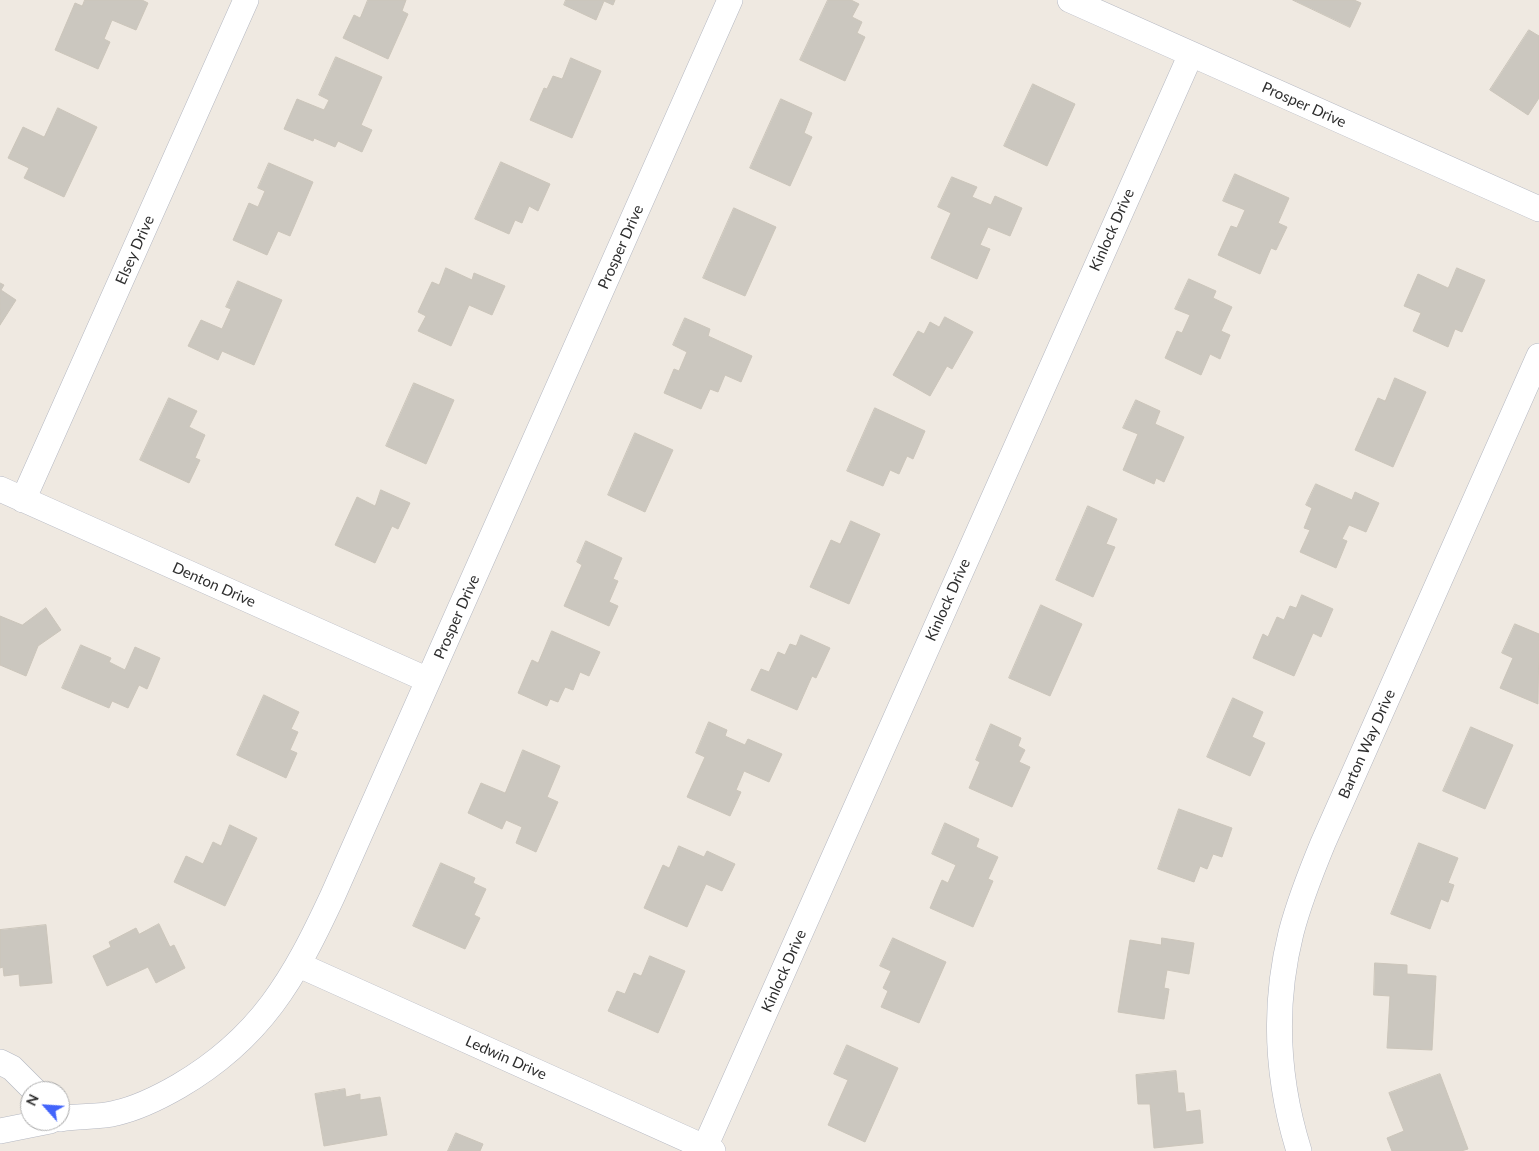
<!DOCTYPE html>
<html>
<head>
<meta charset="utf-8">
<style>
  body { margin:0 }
  #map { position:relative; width:1539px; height:1151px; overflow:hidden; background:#efe9e1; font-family:Lato,sans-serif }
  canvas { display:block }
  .north { position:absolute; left:20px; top:1081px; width:50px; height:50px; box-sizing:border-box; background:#fff; border:1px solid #ababab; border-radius:50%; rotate:296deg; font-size:14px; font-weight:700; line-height:20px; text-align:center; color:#2e2e2e }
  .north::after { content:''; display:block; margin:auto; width:18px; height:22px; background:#4264fb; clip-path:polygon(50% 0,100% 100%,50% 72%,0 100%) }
</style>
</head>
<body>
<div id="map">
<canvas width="1539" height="1151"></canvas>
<div class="north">N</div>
</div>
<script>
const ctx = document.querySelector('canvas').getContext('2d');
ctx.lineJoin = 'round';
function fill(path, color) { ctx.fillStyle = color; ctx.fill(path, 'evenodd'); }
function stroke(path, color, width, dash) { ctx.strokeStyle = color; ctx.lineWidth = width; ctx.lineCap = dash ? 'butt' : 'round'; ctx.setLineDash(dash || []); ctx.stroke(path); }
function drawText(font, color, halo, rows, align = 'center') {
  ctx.font = font + ' Lato,sans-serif'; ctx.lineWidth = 4; ctx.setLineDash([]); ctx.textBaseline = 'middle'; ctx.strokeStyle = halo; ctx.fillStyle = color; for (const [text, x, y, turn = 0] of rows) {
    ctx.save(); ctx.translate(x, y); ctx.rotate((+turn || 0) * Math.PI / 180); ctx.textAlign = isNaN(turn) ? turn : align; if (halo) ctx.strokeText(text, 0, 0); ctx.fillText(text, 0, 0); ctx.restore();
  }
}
const building = new Path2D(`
  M 85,0 L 142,0 L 148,3 L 136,30 L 112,20 L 104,39 L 110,42 L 98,69 L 55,50 L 75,3 L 82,6 Z
  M 368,0 L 406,0 L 402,11 L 408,14 L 388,59 L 343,38 L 354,15 L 360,18 Z
  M 566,0 L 615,0 L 613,5 L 604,1 L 596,20 L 564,5 Z
  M 828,0 L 851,0 L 859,4 L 852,17 L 862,22 L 857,33 L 865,37 L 845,81 L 800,60 Z
  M 1293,0 L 1354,0 L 1361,3 L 1350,27 Z
  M 1529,30 L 1539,36 L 1539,98 L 1528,115 L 1490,90 Z
  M 336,57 L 382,77 L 361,125 L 372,130 L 362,152 L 338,141 L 335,147 L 314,138 L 313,141 L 284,129 L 297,99 L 324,110 L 329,100 L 319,95 Z
  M 571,58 L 601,71 L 572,138 L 530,120 L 544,88 L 547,89 L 553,76 L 562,79 Z
  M 1033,84 L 1075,104 L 1047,166 L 1004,146 Z
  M 781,99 L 812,113 L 804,133 L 812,137 L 790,186 L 750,168 Z
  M 58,108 L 97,127 L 64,197 L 24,178 L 29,168 L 8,158 L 23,127 L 44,137 Z
  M 501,162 L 550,184 L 538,211 L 529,206 L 522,223 L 515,220 L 509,234 L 475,219 Z
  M 269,163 L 313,182 L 290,236 L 278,231 L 267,255 L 233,240 L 249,203 L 258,207 L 265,191 L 258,188 Z
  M 1235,174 L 1289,198 L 1278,223 L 1287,227 L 1276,250 L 1271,248 L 1260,274 L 1218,255 L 1231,226 L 1237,228 L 1245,210 L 1223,201 Z
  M 952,177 L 977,187 L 972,197 L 991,205 L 995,196 L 1022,208 L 1010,236 L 988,227 L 980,245 L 990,249 L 977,279 L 931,258 L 951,213 L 938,207 Z
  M 734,208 L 776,227 L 745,296 L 703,278 Z
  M 446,268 L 472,280 L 474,273 L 505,286 L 492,315 L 469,305 L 451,346 L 418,331 L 426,316 L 418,312 L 432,282 L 439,285 Z
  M 1457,268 L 1485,280 L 1462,332 L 1455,329 L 1448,347 L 1413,331 L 1421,313 L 1404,306 L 1418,274 L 1448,288 Z
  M 1189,279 L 1216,291 L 1213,298 L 1232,307 L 1221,331 L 1230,335 L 1220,359 L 1210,354 L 1201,375 L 1165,358 L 1177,331 L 1182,333 L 1190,315 L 1175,309 Z
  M 238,281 L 282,300 L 254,365 L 222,351 L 218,360 L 188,346 L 201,320 L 222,329 L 231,309 L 226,307 Z
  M 0,283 L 4,285 L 1,290 L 16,300 L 0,325 Z
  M 945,317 L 973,332 L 952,369 L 947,366 L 930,396 L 893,375 L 918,331 L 924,334 L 930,322 L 939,327 Z
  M 685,318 L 710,329 L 708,336 L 752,356 L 741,382 L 725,375 L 718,392 L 710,389 L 701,409 L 664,393 L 674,369 L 679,371 L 687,352 L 673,345 Z
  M 1395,378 L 1426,392 L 1393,467 L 1355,450 L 1378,398 L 1385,401 Z
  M 414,383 L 454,400 L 426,464 L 386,446 Z
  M 169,398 L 197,411 L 189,427 L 205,435 L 195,458 L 200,460 L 189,483 L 140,460 Z
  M 1136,400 L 1160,411 L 1155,424 L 1184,437 L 1164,482 L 1156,478 L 1154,484 L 1123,470 L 1138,434 L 1123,428 Z
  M 875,408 L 925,431 L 913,459 L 907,456 L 899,474 L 890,470 L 883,486 L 847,471 Z
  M 635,433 L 673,450 L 645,512 L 608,495 Z
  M 1316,484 L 1352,500 L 1355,492 L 1379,503 L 1366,532 L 1349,525 L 1342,539 L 1347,541 L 1336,568 L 1300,552 L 1310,530 L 1304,528 L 1312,508 L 1306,505 Z
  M 381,490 L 410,503 L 398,529 L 392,526 L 375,563 L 335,545 L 357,497 L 375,506 Z
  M 1088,506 L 1117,519 L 1106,544 L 1115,547 L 1093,597 L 1056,580 Z
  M 851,521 L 880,534 L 849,604 L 810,587 L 831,540 L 840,544 Z
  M 586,541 L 622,558 L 613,579 L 618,581 L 609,602 L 618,606 L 609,626 L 564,606 L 582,565 L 577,562 Z
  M 1302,595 L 1333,609 L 1321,637 L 1313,633 L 1294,676 L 1253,658 L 1263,634 L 1268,637 L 1277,617 L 1284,620 L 1290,606 L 1296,608 Z
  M 1041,605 L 1082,624 L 1050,696 L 1009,678 Z
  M 46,608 L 61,630 L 38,646 L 26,676 L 0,665 L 0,616 L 22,625 Z
  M 1515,624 L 1539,634 L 1538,704 L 1500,688 L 1513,658 L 1502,653 Z
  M 552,631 L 600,652 L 589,676 L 580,672 L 573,690 L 565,687 L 558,702 L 550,699 L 547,706 L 518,693 L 532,660 L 538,663 Z
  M 801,635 L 830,648 L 816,678 L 812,676 L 797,710 L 751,690 L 761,669 L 769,672 L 778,652 L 785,655 L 790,644 L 796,646 Z
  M 81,645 L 111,658 L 109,662 L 125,670 L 135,647 L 160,658 L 147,689 L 139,685 L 128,708 L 112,701 L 109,708 L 62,688 Z
  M 264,695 L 299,712 L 291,729 L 298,732 L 290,750 L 297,753 L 286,778 L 237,755 Z
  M 1233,698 L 1263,712 L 1252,737 L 1265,743 L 1250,776 L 1207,757 Z
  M 709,722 L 727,730 L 725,736 L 745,745 L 748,739 L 782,754 L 769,782 L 744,771 L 736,790 L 741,792 L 730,816 L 687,797 L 705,757 L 696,753 Z
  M 991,724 L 1021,738 L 1018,746 L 1025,750 L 1019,762 L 1030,767 L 1012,807 L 969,788 L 980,762 L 976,760 Z
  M 1471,727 L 1513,745 L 1485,809 L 1443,791 Z
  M 523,750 L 560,766 L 547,797 L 558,802 L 536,852 L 516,843 L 522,827 L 506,820 L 502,829 L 468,813 L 481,783 L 505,793 Z
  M 1179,809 L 1232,828 L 1222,857 L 1213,854 L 1207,869 L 1200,866 L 1194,882 L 1158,869 Z
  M 945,823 L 979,839 L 976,847 L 998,857 L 988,879 L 993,881 L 973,927 L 930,908 L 942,880 L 948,883 L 956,865 L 932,854 Z
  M 230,825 L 257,838 L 225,906 L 174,882 L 186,856 L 203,864 L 213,842 L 221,846 Z
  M 1419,843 L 1458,858 L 1448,883 L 1454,885 L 1448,902 L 1441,899 L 1430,929 L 1391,914 Z
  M 679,846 L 704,857 L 707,851 L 735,864 L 722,891 L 706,884 L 687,927 L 644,908 L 663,865 L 669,868 Z
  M 441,863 L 475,878 L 473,883 L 486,889 L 474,915 L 480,918 L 465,949 L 413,926 Z
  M 159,924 L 170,947 L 174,945 L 185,968 L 156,983 L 148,967 L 107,986 L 93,956 L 111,947 L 109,942 L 136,928 L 139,934 Z
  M 46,925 L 52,983 L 20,986 L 19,974 L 4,976 L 3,967 L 0,968 L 0,930 Z
  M 893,938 L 946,962 L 919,1023 L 881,1007 L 888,991 L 883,988 L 891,971 L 880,966 Z
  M 1162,938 L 1194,943 L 1189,974 L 1167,970 L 1164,988 L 1169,989 L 1164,1019 L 1118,1012 L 1130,940 L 1161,945 Z
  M 650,956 L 685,971 L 658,1033 L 608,1011 L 617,991 L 625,994 L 634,973 L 641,976 Z
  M 1375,963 L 1407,965 L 1407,974 L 1436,976 L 1432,1050 L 1387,1048 L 1390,996 L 1374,995 Z
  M 847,1045 L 898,1068 L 865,1142 L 828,1125 L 848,1080 L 834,1074 Z
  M 1176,1071 L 1178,1093 L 1184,1093 L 1186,1112 L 1200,1110 L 1203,1143 L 1154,1148 L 1150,1104 L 1138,1104 L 1136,1075 Z
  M 1440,1074 L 1468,1149 L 1461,1151 L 1392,1151 L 1387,1138 L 1404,1131 L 1389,1093 Z
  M 345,1089 L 346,1097 L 360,1094 L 360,1100 L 380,1097 L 387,1135 L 324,1146 L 315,1094 Z
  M 456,1133 L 483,1144 L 480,1151 L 448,1151 Z`);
const minor = new Path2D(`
  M 1070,0 L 1539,209
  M 0,489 L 428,680
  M 23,500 L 246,0
  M 299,965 L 713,1151
  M 0,1062 L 12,1068 L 35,1091
  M 60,1119 C 79,1115 98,1118 116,1113 C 138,1108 160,1097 179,1086 C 261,1038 294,979 333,895 L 730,0
  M 0,1131 L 50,1121
  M 705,1147 L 1191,54
  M 1299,1151 C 1277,1080 1273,1005 1291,933 C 1299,902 1311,872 1323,843 L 1539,356`);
const streetNames = [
  ["Prosper Drive",1304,105,24],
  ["Kinlock Drive",1112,230,-66],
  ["Prosper Drive",621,247,-66],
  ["Elsey Drive",135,250,-66],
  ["Denton Drive",214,585,24],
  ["Kinlock Drive",948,600,-66],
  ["Prosper Drive",457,617,-66],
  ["Barton Way Drive",1367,744,-66],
  ["Kinlock Drive",784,971,-66],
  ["Ledwin Drive",506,1058,24]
];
fill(building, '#cbc7bf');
stroke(building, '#cbc5ba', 1);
stroke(minor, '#b4b7c1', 26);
stroke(minor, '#fff', 25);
drawText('15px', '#2e2e2e', '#fff', streetNames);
</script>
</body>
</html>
